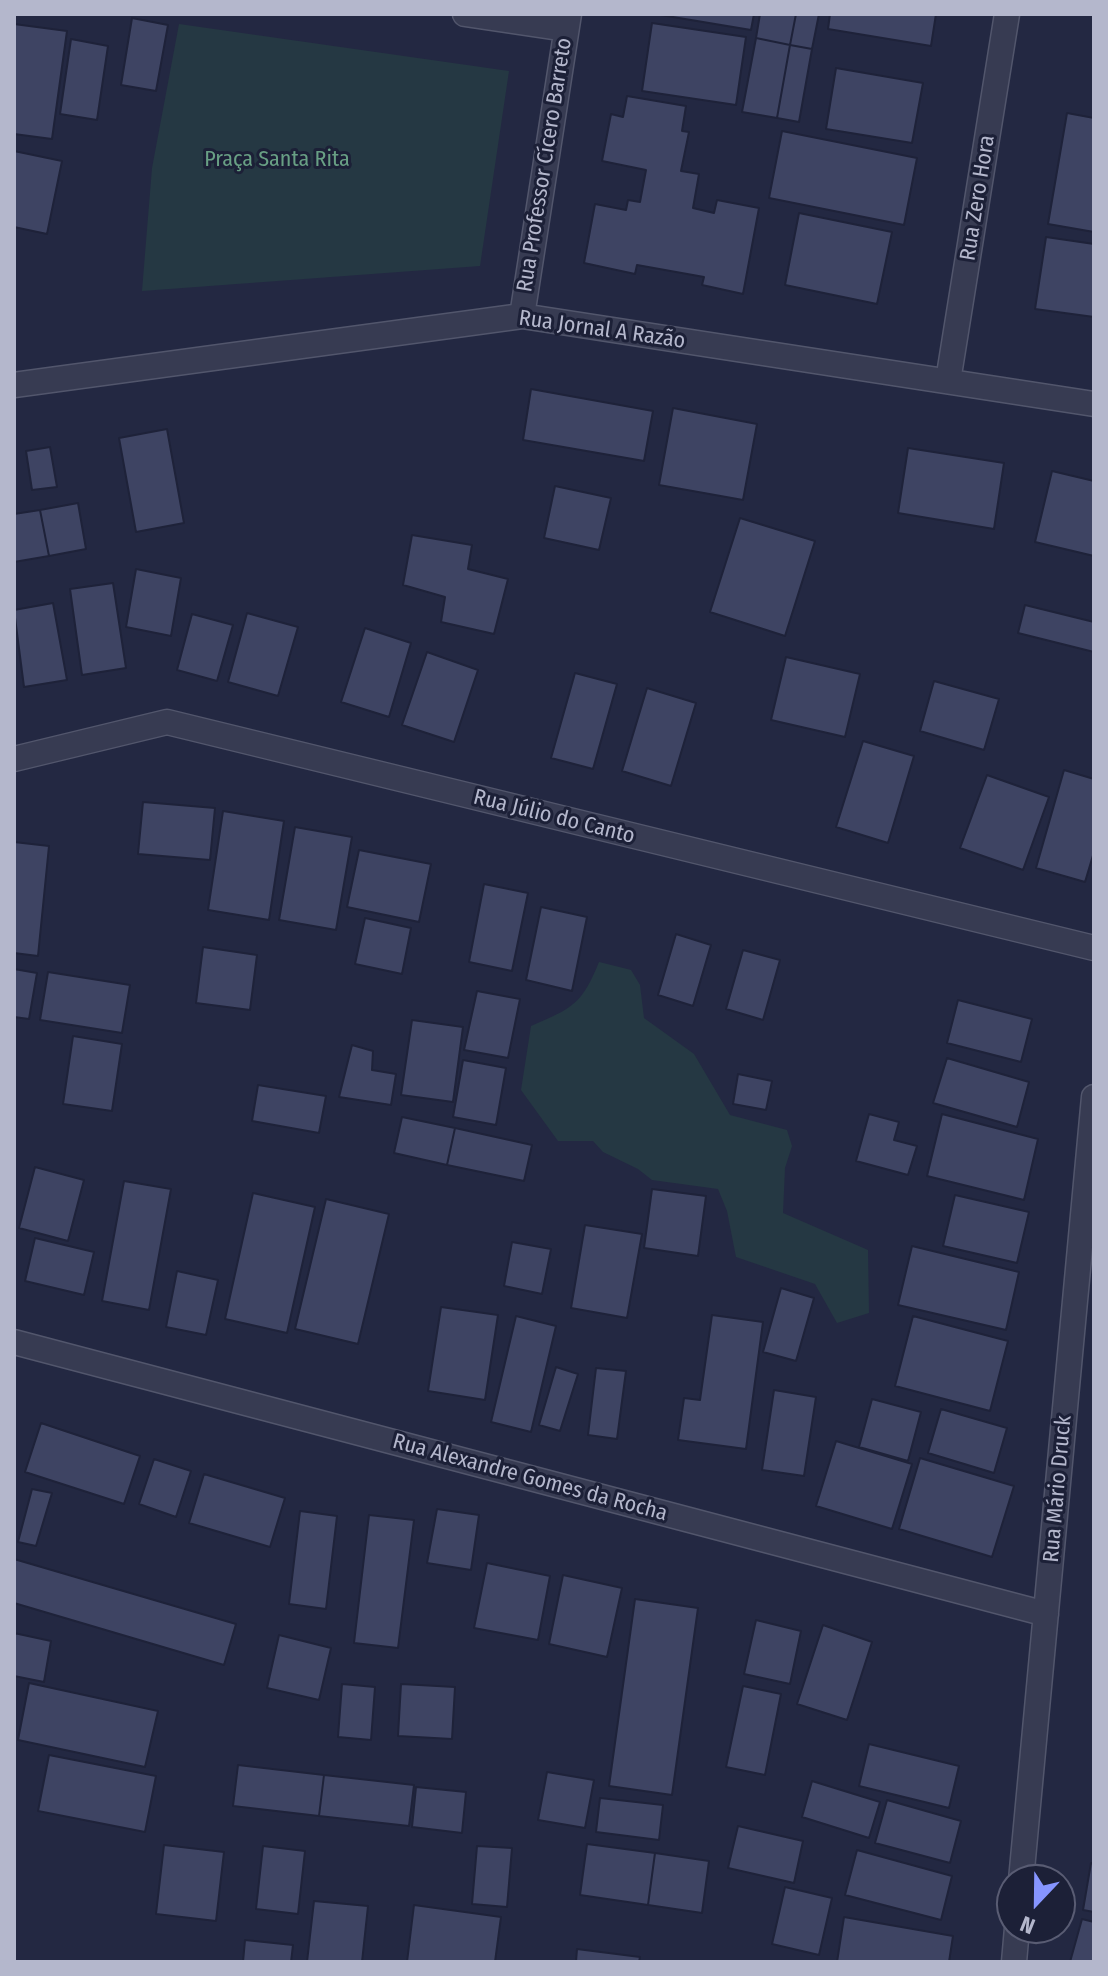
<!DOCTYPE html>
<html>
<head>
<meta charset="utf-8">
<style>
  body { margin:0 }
  #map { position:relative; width:1108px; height:1976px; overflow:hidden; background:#232842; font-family:"Fira Sans Condensed",sans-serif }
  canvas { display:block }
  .frame { position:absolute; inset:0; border:16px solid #b4b7cc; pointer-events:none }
  .north { position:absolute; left:996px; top:1864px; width:80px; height:80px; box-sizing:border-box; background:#1c2037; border:2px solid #595c73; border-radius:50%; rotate:202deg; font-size:22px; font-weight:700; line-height:32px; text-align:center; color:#b4b7cc }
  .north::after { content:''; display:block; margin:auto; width:28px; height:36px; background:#8695ff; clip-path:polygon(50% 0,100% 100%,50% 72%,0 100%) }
</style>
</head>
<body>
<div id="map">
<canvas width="1108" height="1976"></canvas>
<div class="frame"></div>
<div class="north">N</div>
</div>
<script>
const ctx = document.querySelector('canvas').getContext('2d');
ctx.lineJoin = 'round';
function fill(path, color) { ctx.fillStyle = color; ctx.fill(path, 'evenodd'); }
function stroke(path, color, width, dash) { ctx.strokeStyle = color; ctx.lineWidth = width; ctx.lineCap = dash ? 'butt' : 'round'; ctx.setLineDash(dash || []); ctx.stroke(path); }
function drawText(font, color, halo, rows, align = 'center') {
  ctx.font = font + ' "Fira Sans Condensed",sans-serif'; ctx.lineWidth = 6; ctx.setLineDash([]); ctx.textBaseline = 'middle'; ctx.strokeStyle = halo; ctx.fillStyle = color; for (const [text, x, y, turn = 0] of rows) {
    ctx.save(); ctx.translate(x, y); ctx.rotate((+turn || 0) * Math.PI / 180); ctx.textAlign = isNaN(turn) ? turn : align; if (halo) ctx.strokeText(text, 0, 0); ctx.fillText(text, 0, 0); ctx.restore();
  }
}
const green = new Path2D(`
  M 179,24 L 509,71 L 480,266 L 142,291 L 152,168 Z
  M 599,962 L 631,970 L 640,985 L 644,1018 L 694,1054 L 730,1115 L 787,1130 L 792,1146 L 785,1168 L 783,1213 L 868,1250 L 869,1313 L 837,1323 L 815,1284 L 736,1257 L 727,1211 L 718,1189 L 652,1180 L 638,1169 L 603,1152 L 593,1141 L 558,1141 L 521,1090 L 531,1026 C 573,1008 582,1004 599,962 Z`);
const building = new Path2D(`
  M 655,14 L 754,14 L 751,30 Z
  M 760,14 L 796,14 L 790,45 L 756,38 Z
  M 796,14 L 819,14 L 812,49 L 790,45 Z
  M 830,14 L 936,14 L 931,46 L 828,29 Z
  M 132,18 L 168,25 L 156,91 L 121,85 Z
  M 652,23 L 746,37 L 736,105 L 642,91 Z
  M 14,24 L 67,31 L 52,139 L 14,134 Z
  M 756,38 L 790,45 L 777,118 L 742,112 Z
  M 71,39 L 108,46 L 97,120 L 60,114 Z
  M 790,45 L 812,49 L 799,122 L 777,118 Z
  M 836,68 L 923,83 L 912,143 L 826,129 Z
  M 627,96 L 686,106 L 682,131 L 689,132 L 681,171 L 699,174 L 693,208 L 714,213 L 717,200 L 759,208 L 743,294 L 702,285 L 704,277 L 637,265 L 635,274 L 584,263 L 595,204 L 626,210 L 628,200 L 640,202 L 646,170 L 602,161 L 611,114 L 623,117 Z
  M 1067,113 L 1094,118 L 1094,232 L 1048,224 Z
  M 782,131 L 917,158 L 904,225 L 769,198 Z
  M 14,151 L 62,161 L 47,234 L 14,227 Z
  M 799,213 L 892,232 L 877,304 L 785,285 Z
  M 1046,237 L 1094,244 L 1094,317 L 1035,309 Z
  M 531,389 L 653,411 L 644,461 L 523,440 Z
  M 673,408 L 757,424 L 743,500 L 659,485 Z
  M 167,429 L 184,523 L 136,532 L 119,438 Z
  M 50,447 L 57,487 L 32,490 L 26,451 Z
  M 908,448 L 1004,463 L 994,529 L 898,513 Z
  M 1052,471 L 1094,481 L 1094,556 L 1035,542 Z
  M 555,486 L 611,498 L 599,550 L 544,538 Z
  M 78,503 L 86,549 L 49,556 L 40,510 Z
  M 40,510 L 49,556 L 14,562 L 14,514 Z
  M 740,518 L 815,541 L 785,636 L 710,612 Z
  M 412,535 L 472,545 L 468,569 L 508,579 L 494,634 L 441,622 L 445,597 L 403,585 Z
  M 136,569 L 181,578 L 171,636 L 126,627 Z
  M 113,583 L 126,668 L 82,675 L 70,589 Z
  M 53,603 L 67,680 L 24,687 L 14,610 Z
  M 1025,605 L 1094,622 L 1094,652 L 1018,633 Z
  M 247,613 L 298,627 L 278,696 L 228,682 Z
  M 192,614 L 233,625 L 217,681 L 177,670 Z
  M 365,628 L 411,643 L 389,717 L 341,702 Z
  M 427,652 L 478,670 L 454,742 L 402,725 Z
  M 786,657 L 860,674 L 845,737 L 771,720 Z
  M 575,673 L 617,684 L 593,769 L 551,758 Z
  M 934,681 L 999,699 L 984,750 L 920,731 Z
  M 647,688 L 696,703 L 671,786 L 622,771 Z
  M 863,741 L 914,756 L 888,843 L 836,827 Z
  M 1064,770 L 1094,779 L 1094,852 L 1085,882 L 1036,868 Z
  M 987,775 L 1049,797 L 1023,870 L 960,848 Z
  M 143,802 L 215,808 L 210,860 L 138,854 Z
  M 223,811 L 284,821 L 269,920 L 208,910 Z
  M 295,827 L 352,837 L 336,930 L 279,920 Z
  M 14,842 L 49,846 L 38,956 L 14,953 Z
  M 359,850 L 431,864 L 419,922 L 347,907 Z
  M 484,884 L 528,893 L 512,971 L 469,962 Z
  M 541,907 L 587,917 L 572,991 L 526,980 Z
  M 365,918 L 411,928 L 402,974 L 355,964 Z
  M 676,934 L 711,945 L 693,1006 L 658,995 Z
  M 203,947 L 257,955 L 250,1010 L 196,1003 Z
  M 743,950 L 780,960 L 763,1020 L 726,1009 Z
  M 14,969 L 37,973 L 29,1019 L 14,1017 Z
  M 48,972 L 130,985 L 122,1033 L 40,1020 Z
  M 477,991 L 520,999 L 508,1058 L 464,1050 Z
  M 958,1000 L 1032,1019 L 1021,1062 L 947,1043 Z
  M 412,1020 L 463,1027 L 453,1102 L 401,1095 Z
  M 73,1036 L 122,1044 L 112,1111 L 63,1104 Z
  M 352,1045 L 373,1051 L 372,1070 L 396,1074 L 391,1105 L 339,1097 Z
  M 947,1058 L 1029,1082 L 1017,1127 L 933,1103 Z
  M 463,1060 L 506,1068 L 496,1125 L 453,1117 Z
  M 738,1074 L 772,1081 L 766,1110 L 733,1104 Z
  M 258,1085 L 326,1096 L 319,1133 L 252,1121 Z
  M 869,1114 L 899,1122 L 894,1140 L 917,1146 L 908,1175 L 856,1161 Z
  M 942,1114 L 1038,1139 L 1024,1200 L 927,1176 Z
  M 402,1117 L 455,1128 L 447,1165 L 394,1153 Z
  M 455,1128 L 532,1145 L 524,1181 L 447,1165 Z
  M 35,1167 L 84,1180 L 68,1241 L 19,1228 Z
  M 124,1181 L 171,1189 L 149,1310 L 102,1301 Z
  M 652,1189 L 706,1196 L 698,1256 L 644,1248 Z
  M 253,1193 L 315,1207 L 287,1333 L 225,1319 Z
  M 955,1195 L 1029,1212 L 1017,1263 L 943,1246 Z
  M 326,1199 L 389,1214 L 358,1344 L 295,1329 Z
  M 585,1225 L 642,1234 L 627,1318 L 571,1308 Z
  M 35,1238 L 94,1252 L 84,1295 L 25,1281 Z
  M 512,1242 L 551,1249 L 542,1294 L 504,1286 Z
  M 912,1246 L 1019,1272 L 1006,1330 L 898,1305 Z
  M 177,1271 L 218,1280 L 206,1335 L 166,1327 Z
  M 781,1288 L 814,1298 L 796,1361 L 763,1352 Z
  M 441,1307 L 498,1315 L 485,1400 L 428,1391 Z
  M 712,1315 L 763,1322 L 746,1449 L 678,1440 L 684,1398 L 700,1400 Z
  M 516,1316 L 556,1326 L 531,1432 L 491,1422 Z
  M 913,1316 L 1008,1341 L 990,1411 L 895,1386 Z
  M 556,1367 L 578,1374 L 560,1431 L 539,1425 Z
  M 596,1368 L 626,1371 L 617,1439 L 588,1435 Z
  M 774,1390 L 816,1397 L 804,1476 L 762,1470 Z
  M 872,1399 L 921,1412 L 908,1461 L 859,1447 Z
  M 941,1409 L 1007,1428 L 994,1473 L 928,1453 Z
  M 41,1423 L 140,1456 L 124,1504 L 25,1472 Z
  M 836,1441 L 912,1464 L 892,1529 L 816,1506 Z
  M 920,1458 L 1014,1486 L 992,1557 L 899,1529 Z
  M 154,1459 L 191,1471 L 176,1517 L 139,1504 Z
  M 204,1474 L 285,1498 L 270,1547 L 189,1523 Z
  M 32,1489 L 52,1493 L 36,1546 L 18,1542 Z
  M 437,1509 L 479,1515 L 471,1570 L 427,1563 Z
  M 300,1511 L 337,1516 L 326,1609 L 289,1604 Z
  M 369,1515 L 414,1520 L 398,1648 L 354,1643 Z
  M 14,1559 L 236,1624 L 224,1665 L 14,1603 Z
  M 487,1563 L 550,1576 L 538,1640 L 474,1628 Z
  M 563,1575 L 622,1588 L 607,1657 L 549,1644 Z
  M 635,1599 L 698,1608 L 672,1795 L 609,1786 Z
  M 756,1620 L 801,1631 L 790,1684 L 744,1674 Z
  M 823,1625 L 872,1642 L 847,1720 L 797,1704 Z
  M 14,1633 L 51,1641 L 44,1682 L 14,1676 Z
  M 279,1635 L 331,1648 L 319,1700 L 267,1688 Z
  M 29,1683 L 158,1711 L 145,1767 L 18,1740 Z
  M 342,1684 L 375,1687 L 371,1740 L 338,1737 Z
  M 401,1684 L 455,1687 L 452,1739 L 398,1736 Z
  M 743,1686 L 781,1694 L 765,1775 L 726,1767 Z
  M 869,1744 L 959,1766 L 949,1808 L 859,1786 Z
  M 49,1755 L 156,1776 L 145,1832 L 38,1811 Z
  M 238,1765 L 324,1775 L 319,1816 L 233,1806 Z
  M 547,1772 L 594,1780 L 585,1828 L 538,1820 Z
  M 324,1775 L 414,1785 L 409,1826 L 319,1816 Z
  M 812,1781 L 880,1802 L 869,1838 L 802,1817 Z
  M 416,1787 L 466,1792 L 462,1833 L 412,1827 Z
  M 600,1798 L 663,1805 L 659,1840 L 596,1832 Z
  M 887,1800 L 961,1821 L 950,1863 L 875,1843 Z
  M 738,1826 L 803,1841 L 794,1883 L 728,1868 Z
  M 587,1844 L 655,1853 L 648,1905 L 580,1895 Z
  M 164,1845 L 224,1852 L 216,1921 L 156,1914 Z
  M 263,1846 L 305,1851 L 298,1914 L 256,1909 Z
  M 477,1846 L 512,1848 L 507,1907 L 472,1904 Z
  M 857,1850 L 952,1876 L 941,1920 L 845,1895 Z
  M 655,1853 L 709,1861 L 702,1913 L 648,1905 Z
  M 1091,1863 L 1094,1864 L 1094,1912 L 1083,1910 Z
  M 785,1887 L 832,1898 L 819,1955 L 772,1944 Z
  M 314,1901 L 368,1906 L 362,1962 L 307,1962 Z
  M 414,1905 L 501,1917 L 495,1962 L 407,1962 Z
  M 844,1917 L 953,1936 L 949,1962 L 837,1962 Z
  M 1082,1919 L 1094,1922 L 1094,1962 L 1070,1962 Z
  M 245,1940 L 293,1945 L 291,1962 L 243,1962 Z
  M 577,1949 L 640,1957 L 639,1962 L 576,1962 Z`);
const minor = new Path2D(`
  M 465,14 L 566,29
  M 522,316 L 569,14
  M 948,381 L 1007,14
  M 14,385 L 522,316 L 1094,404
  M 14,759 L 167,722 L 1094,948
  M 14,1342 L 1046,1614
  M 1021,1880 L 1094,1097
  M 1014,1962 L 1017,1928`);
const parkNames = [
  ["Praça Santa Rita",277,160]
];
const streetNames = [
  ["Rua Professor Cícero Barreto",545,165,-81],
  ["Rua Zero Hora",978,198,-81],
  ["Rua Jornal A Razão",602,330,8],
  ["Rua Júlio do Canto",554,817,14],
  ["Rua Alexandre Gomes da Rocha",530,1478,15],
  ["Rua Mário Druck",1058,1489,-85]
];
fill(green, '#253843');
fill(building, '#3e4463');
stroke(building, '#1e2239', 2);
stroke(minor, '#52566c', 27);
stroke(minor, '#373b52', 24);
drawText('22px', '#689f84', '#1c2037', parkNames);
drawText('22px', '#b4b7cc', '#1c2037', streetNames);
</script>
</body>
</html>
